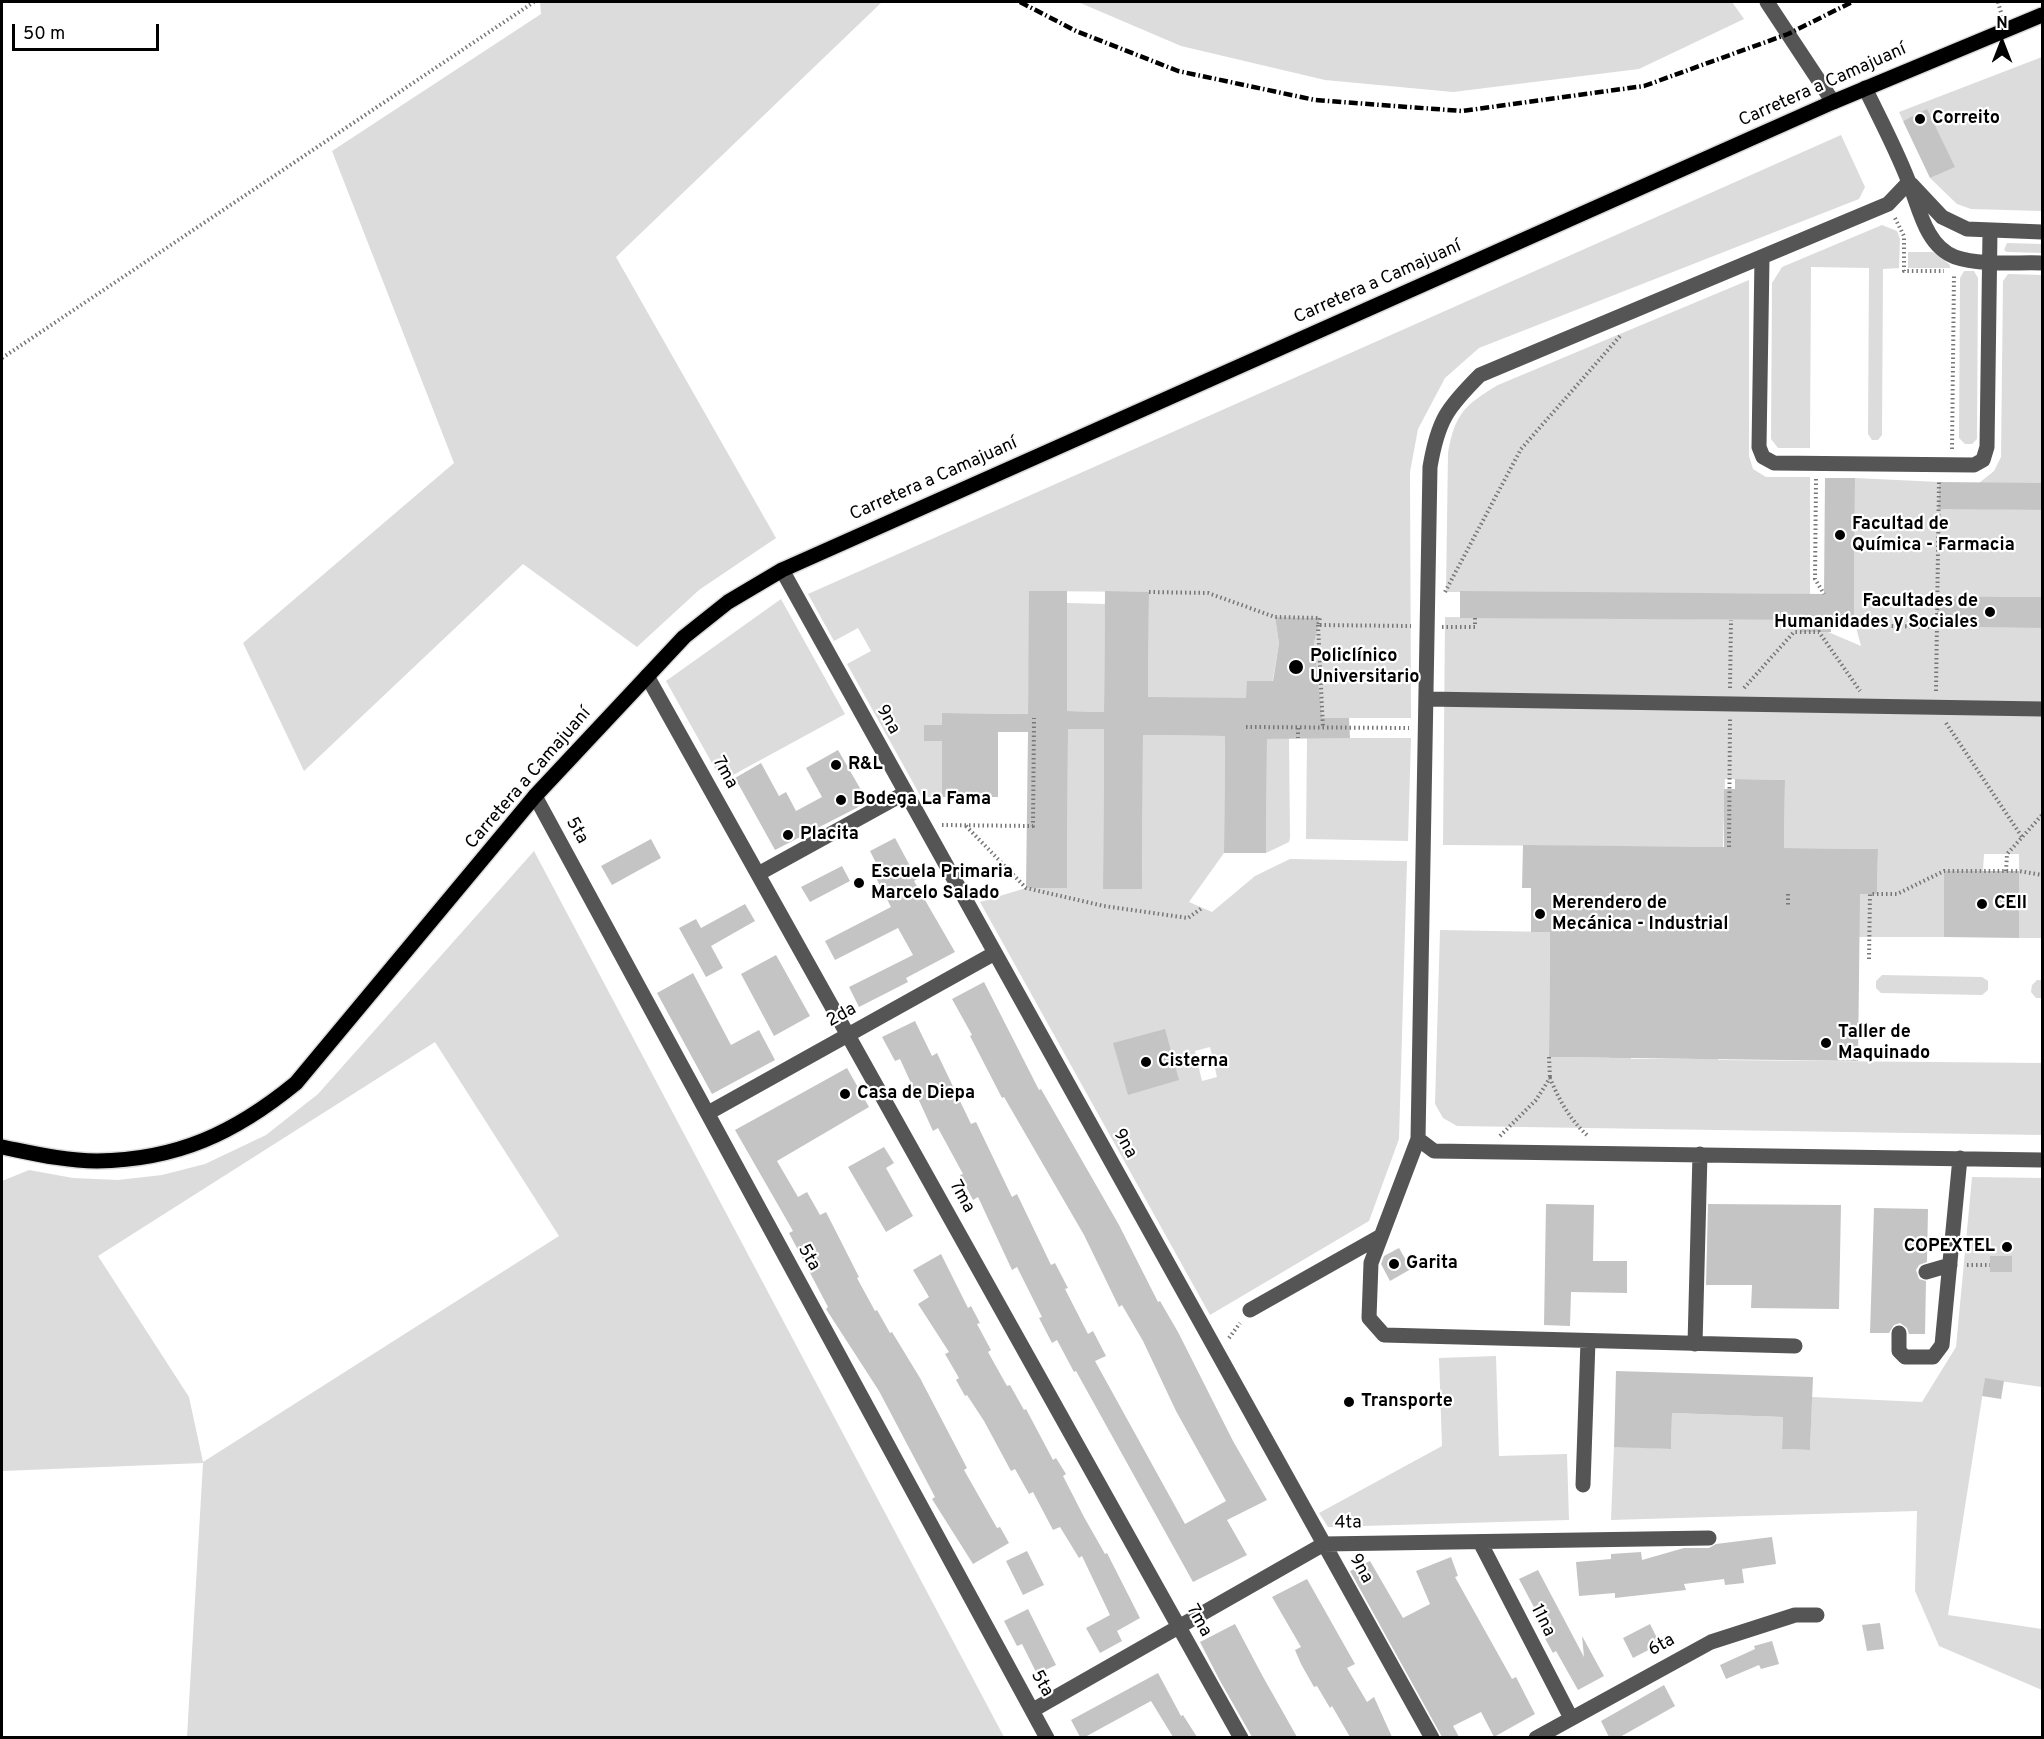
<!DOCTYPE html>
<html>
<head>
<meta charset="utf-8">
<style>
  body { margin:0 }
  #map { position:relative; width:2044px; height:1739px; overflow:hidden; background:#fff; font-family:Overpass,sans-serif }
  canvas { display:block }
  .frame { position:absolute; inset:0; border:3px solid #000; pointer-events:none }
  .north { position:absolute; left:1972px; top:12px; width:60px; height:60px; -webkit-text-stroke:4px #fff; paint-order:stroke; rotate:0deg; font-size:16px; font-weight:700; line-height:24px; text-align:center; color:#000 }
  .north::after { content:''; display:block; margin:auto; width:21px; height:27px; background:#000; clip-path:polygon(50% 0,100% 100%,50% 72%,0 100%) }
  .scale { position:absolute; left:12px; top:24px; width:147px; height:27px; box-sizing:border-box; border:3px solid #000; border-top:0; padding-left:8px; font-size:18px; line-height:21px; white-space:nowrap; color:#000; -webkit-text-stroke:4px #fff; paint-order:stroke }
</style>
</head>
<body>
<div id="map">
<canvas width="2044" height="1739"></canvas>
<div class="frame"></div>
<div class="north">N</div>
<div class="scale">50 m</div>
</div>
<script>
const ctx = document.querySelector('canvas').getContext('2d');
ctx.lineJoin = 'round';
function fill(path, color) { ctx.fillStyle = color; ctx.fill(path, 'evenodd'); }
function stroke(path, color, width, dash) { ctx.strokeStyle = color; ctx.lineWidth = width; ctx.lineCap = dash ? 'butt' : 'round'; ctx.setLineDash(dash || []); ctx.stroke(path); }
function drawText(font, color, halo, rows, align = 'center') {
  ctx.font = font + ' Overpass,sans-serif'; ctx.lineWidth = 4.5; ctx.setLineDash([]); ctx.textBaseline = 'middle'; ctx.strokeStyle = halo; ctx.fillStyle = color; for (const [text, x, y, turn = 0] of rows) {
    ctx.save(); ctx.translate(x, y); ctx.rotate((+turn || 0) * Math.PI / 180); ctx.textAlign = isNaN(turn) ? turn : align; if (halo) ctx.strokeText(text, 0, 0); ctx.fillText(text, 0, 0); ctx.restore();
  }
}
const green = new Path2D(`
  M 540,2 L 882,2 L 616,257 L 776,538 L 699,590 L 637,647 L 523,564 L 304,771 L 243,643 L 454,463 L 332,151 L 541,14 Z
  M 1078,2 L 1732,2 L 1744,19 L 1639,69 L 1453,92 L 1325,80 L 1181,46 Z
  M 2042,57 L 2042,211 L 1971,209 L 1957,204 L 1930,178 L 1954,166 L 1927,110 L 1903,121 L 1899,112 Z
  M 1841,135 L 1865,187 L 1859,199 L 1479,348 L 1445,378 L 1418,429 L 1410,472 L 1411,718 L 1321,718 L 1314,643 L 1319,618 L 1275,617 L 1279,643 L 1268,708 L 1148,697 L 1149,592 L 1030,591 L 1028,714 L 942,713 L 942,725 L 924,725 L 924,741 L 942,741 L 942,797 L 921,797 L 847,664 L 871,651 L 858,628 L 834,641 L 808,594 Z
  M 1882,225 L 1897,231 L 1900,239 L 1899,268 L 1883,269 L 1882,435 L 1878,440 L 1872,440 L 1868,434 L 1869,268 L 1811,267 L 1810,448 L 1778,448 L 1771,439 L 1772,283 L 1782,267 Z
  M 2007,243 L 2042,244 L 2042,253 L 2007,252 L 2004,250 Z
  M 1908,252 L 1933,252 L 1950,265 L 1950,268 L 1908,268 Z
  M 1964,271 L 1974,271 L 1978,278 L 1977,439 L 1972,444 L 1965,444 L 1959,438 L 1960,278 Z
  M 2008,274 L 2042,275 L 2042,483 L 1979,483 L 1994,471 L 2001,457 L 2003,281 Z
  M 1749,280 L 1749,456 L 1753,469 L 1766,477 L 1810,477 L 1810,594 L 1446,592 L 1448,453 C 1455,413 1465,405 1498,385 Z
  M 1855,478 L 1939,482 L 1938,508 L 2042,510 L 2042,597 L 1937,596 L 1937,627 L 2042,628 L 2042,938 L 2019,938 L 2019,854 L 1984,854 L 1983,871 L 1944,871 L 1944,937 L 1859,937 L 1817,894 L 1877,894 L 1878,849 L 1784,848 L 1785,780 L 1725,779 L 1723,847 L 1443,845 L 1445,617 L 1800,620 L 1861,646 L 1854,620 Z
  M 781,599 L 845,714 L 722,781 L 666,681 Z
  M 1067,603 L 1105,604 L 1104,712 L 1067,711 Z
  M 1068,729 L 1104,729 L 1103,889 L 1142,889 L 1143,735 L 1225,736 L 1224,853 L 1189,902 L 1212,912 L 1255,876 L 1290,859 L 1407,861 L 1399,1139 L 1369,1221 L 1210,1315 L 980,902 L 1026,888 L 1067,888 ZM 1210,1047 L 1217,1077 L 1202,1081 L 1195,1051 Z
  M 1289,738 L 1290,838 L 1289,842 L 1266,853 L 1267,739 Z
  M 1307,738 L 1411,738 L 1408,841 L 1306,839 Z
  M 534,851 L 1004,1737 L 187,1737 L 203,1463 L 2,1471 L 2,1181 L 29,1170 L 73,1178 L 118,1180 L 162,1175 L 205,1164 L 266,1135 L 318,1094 ZM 435,1042 L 559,1236 L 203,1462 L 189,1397 L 98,1256 Z
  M 1633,892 L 1631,1059 L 1695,1059 L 1696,906 L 1720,892 L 1718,1060 L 2042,1063 L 2042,1135 L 1457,1126 L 1443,1118 L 1435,1104 L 1440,930 L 1550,932 L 1549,1057 L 1610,1058 Z
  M 1882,975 L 1982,977 L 1988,981 L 1988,990 L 1982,995 L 1881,993 L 1876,988 L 1876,981 Z
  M 2037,980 L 2042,980 L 2042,998 L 2036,998 L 2031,992 L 2032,985 Z
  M 1972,1177 L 2042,1178 L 2042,1387 L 1985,1379 L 1948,1615 L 2042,1629 L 2042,1690 L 1939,1646 L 1915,1591 L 1917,1511 L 1611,1520 L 1614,1446 L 1671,1449 L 1672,1413 L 1783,1417 L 1782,1449 L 1810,1450 L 1812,1397 L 1922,1402 L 1956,1347 Z
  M 1496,1356 L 1499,1456 L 1567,1454 L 1569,1520 L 1328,1527 L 1319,1513 L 1442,1446 L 1439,1358 Z`);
const building = new Path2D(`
  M 1927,109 L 1955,167 L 1930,178 L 1903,121 Z
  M 1825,478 L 1855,478 L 1854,620 L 1831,620 L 1831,632 L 1800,632 L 1800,620 L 1460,618 L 1460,591 L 1824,594 Z
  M 1939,482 L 2043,483 L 2043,510 L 1938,509 Z
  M 1029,591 L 1067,591 L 1067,711 L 1104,712 L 1105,591 L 1149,592 L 1148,697 L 1246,698 L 1247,681 L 1273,681 L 1279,643 L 1275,617 L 1320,618 L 1314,643 L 1322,718 L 1349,718 L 1350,738 L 1267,739 L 1266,853 L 1224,853 L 1225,736 L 1143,735 L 1142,889 L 1103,889 L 1104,729 L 1068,729 L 1067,888 L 1026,888 L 1028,732 L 998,732 L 998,797 L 942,797 L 942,741 L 924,741 L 924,725 L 942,725 L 942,713 L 1028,714 Z
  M 1937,596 L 2043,597 L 2043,628 L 1937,627 Z
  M 838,750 L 868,802 L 775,850 L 735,778 L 761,763 L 779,796 L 786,792 L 796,811 L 822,797 L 806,768 Z
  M 1735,779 L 1785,780 L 1784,848 L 1878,849 L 1877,894 L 1860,894 L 1858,1061 L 1549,1057 L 1550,932 L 1531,932 L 1531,888 L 1522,888 L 1523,845 L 1724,847 L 1724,789 L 1735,789 Z
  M 895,838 L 917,879 L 914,881 L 955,952 L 906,978 L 908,982 L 859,1007 L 849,987 L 913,955 L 898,928 L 835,960 L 825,941 L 891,907 L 874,874 L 880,871 L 870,851 Z
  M 651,839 L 661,858 L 612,885 L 601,866 Z
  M 842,866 L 850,881 L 810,902 L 801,887 Z
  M 1944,871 L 2019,871 L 2019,938 L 1944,937 Z
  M 745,904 L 755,921 L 711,946 L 723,968 L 706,977 L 679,928 L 696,919 L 701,928 Z
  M 776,955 L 810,1016 L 774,1036 L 741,974 Z
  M 693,973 L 731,1045 L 759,1030 L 775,1060 L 712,1094 L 657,993 Z
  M 984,982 L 1039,1090 L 1041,1089 L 1119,1225 L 1158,1302 L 1160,1301 L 1178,1332 L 1233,1441 L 1267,1500 L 1227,1520 L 1247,1555 L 1193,1582 L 1076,1371 L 1074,1372 L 1057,1340 L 1052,1343 L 1039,1318 L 1042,1317 L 1017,1267 L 1012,1270 L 978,1197 L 973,1200 L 960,1175 L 963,1174 L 938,1128 L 933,1131 L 900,1059 L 895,1061 L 882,1037 L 915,1021 L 932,1056 L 937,1053 L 971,1124 L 976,1122 L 1012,1197 L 1017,1194 L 1051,1265 L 1055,1263 L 1068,1288 L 1065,1289 L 1088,1334 L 1093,1331 L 1106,1356 L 1095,1361 L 1185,1524 L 1226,1501 L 1176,1411 L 1143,1341 L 1122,1305 L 1119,1307 L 1084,1235 L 1004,1097 L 1002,1098 L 970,1036 L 972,1035 L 952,999 Z
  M 1165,1029 L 1179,1080 L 1128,1095 L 1113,1043 Z
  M 847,1068 L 869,1107 L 777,1161 L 798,1197 L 807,1192 L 820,1215 L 826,1212 L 859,1277 L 857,1278 L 875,1311 L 877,1310 L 890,1333 L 892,1332 L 920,1378 L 967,1468 L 964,1470 L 997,1528 L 1000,1527 L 1009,1543 L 973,1564 L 932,1499 L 935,1497 L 879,1391 L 826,1309 L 828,1307 L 789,1233 L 793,1231 L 735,1130 Z
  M 884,1147 L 894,1163 L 886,1168 L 913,1216 L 886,1232 L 848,1167 Z
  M 1546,1204 L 1594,1205 L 1593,1261 L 1627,1261 L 1627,1293 L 1571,1292 L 1570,1326 L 1544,1325 Z
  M 1708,1204 L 1841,1205 L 1839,1309 L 1751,1308 L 1752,1285 L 1706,1285 Z
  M 1874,1208 L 1928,1209 L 1927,1262 L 1919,1265 L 1916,1270 L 1919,1279 L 1926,1281 L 1925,1334 L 1909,1334 L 1907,1328 L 1900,1323 L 1894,1325 L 1889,1333 L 1870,1333 Z
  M 1399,1248 L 1411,1269 L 1390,1281 L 1381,1264 L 1384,1256 Z
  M 941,1254 L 968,1308 L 971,1306 L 980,1323 L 977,1324 L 991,1350 L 988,1352 L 1007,1386 L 1010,1385 L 1024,1410 L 1026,1409 L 1053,1460 L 1056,1458 L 1066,1474 L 1063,1476 L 1084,1517 L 1105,1554 L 1107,1553 L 1140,1618 L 1117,1631 L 1122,1641 L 1100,1653 L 1086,1628 L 1110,1615 L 1082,1556 L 1079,1558 L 1060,1527 L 1053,1530 L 1033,1492 L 1029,1494 L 1015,1469 L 1011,1471 L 984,1421 L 967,1395 L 965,1396 L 956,1380 L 959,1378 L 945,1354 L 949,1352 L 918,1304 L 929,1297 L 913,1270 Z
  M 1990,1256 L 2012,1256 L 2012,1272 L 1990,1272 Z
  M 1616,1371 L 1813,1377 L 1810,1450 L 1782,1449 L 1783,1417 L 1672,1413 L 1671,1449 L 1614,1447 Z
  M 1985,1378 L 2004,1381 L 2001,1399 L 1982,1396 Z
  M 1772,1537 L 1776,1564 L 1742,1569 L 1744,1583 L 1725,1585 L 1724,1579 L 1684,1584 L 1686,1590 L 1615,1598 L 1615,1593 L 1579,1596 L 1576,1562 L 1611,1559 L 1611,1554 L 1641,1552 L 1642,1560 L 1684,1548 L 1709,1548 L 1716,1544 Z
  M 1027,1551 L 1044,1585 L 1023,1595 L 1006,1561 Z
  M 1451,1557 L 1458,1576 L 1455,1577 L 1512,1679 L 1516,1677 L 1535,1714 L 1494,1737 L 1481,1712 L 1453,1726 L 1459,1737 L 1442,1737 L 1350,1571 L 1370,1561 L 1403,1618 L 1430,1604 L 1416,1571 Z
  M 1538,1570 L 1584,1657 L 1582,1636 L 1604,1676 L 1578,1690 L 1556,1651 L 1553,1653 L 1542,1633 L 1546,1630 L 1519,1579 Z
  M 1307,1579 L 1355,1664 L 1347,1668 L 1367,1702 L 1374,1697 L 1392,1737 L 1350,1737 L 1332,1706 L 1330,1708 L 1317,1686 L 1314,1687 L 1301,1664 L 1295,1650 L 1301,1647 L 1272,1597 Z
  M 1028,1609 L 1056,1665 L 1037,1674 L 1022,1644 L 1017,1646 L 1004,1621 Z
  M 1880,1623 L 1884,1649 L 1867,1651 L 1862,1625 Z
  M 1235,1624 L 1262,1675 L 1297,1737 L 1252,1737 L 1219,1679 L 1200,1642 Z
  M 1650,1624 L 1660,1644 L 1633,1658 L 1623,1638 Z
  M 1772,1641 L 1779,1664 L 1761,1669 L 1759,1665 L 1726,1679 L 1720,1665 L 1755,1649 L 1754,1646 Z
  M 1158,1673 L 1181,1716 L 1183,1715 L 1197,1737 L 1173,1737 L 1151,1701 L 1085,1737 L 1080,1737 L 1071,1720 Z
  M 1664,1685 L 1675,1706 L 1620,1737 L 1609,1737 L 1601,1721 Z`);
const path = new Path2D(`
  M 1998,2 L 2002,16
  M 1895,218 L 1904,236 L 1904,271 L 1944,271
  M 2,358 L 534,2
  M 1952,449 L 1954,274
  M 1816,479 L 1815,579 L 1824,594
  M 1149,592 L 1208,593 L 1275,617 L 1320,618 L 1318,625 L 1411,626
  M 1445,592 L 1521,449 L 1621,335
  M 1841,620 L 1843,625 L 1937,627
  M 1318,625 L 1323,728
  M 1442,627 L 1475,627 L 1475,618
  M 1730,688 L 1731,620
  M 1744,688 L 1794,632 L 1819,632 L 1860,691
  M 1936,691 L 1939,480
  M 1946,723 L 2022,837
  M 1246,727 L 1409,728
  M 1298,728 L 1298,738
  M 942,825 L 1033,826 L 1034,718
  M 966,826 L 1026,888 L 1104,906 L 1188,918 L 1202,908
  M 1729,847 L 1730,719
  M 2006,871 L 2007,854 L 2042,815
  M 1788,894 L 1788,907
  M 1869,959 L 1870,894 L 1897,894 L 1944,871 L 2019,871 L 2042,875
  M 1549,1057 L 1550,1078
  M 1500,1136 L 1536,1100 L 1550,1078 C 1559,1100 1570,1120 1589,1137
  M 1967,1265 L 1990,1265
  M 1229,1338 L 1240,1323`);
const minor = new Path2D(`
  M 1767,2 L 1833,102
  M 1865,88 C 1880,119 1896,149 1908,180 C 1919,206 1925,246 1955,257 C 1981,266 2016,262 2042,263
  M 1909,182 L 1888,204 L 1480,375 C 1447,408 1438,420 1430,467 L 1418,1139 L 1434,1151 L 2042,1160
  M 1911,184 L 1942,217 L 1967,229 L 2042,232
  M 1762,258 L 1759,447 L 1763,457 L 1774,463 L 1974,465 L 1983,460 L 1987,447 L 1990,231
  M 782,570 L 1432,1738
  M 647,676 L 1241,1738
  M 1426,699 L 2042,709
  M 535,796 L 1047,1738
  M 758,874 L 905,793
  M 708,1113 L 995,953
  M 1418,1139 L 1371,1263 L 1369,1318 L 1384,1335 L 1795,1346
  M 1926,1272 L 1950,1265
  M 1250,1310 L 1381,1236
  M 1899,1333 L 1899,1351 L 1905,1357 L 1933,1357 L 1942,1345 L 1960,1158
  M 1695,1344 L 1700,1154
  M 1583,1485 L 1588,1341
  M 1480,1542 L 1571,1718
  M 1033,1710 L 1324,1544 L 1709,1538
  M 1536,1738 L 1711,1642 L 1795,1615 L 1817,1615`);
const major = new Path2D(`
  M 2,1147 C 32,1153 65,1161 97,1161 C 177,1160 235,1133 296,1083 L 535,796 L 684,637 L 728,602 L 782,570 L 1833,102 L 2042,15`);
const rail = new Path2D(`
  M 1020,2 L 1076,31 L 1178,71 L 1315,100 L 1462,111 L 1644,86 L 1788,34 L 1852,2`);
const markers = [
  [1920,119,6,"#000"],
  [1840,535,6,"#000"],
  [1990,612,6,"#000"],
  [1296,667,8,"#000"],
  [836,765,6,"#000"],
  [841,800,6,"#000"],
  [788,835,6,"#000"],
  [859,883,6,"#000"],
  [1982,904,6,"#000"],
  [1540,914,6,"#000"],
  [1826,1043,6,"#000"],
  [1146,1062,6,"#000"],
  [845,1094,6,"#000"],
  [2007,1247,6,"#000"],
  [1394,1264,6,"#000"],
  [1349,1402,6,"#000"]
];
const streetNames = [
  ["Carretera a Camajuaní",1823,86,-24],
  ["Carretera a Camajuaní",1378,283,-24],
  ["Carretera a Camajuaní",934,480,-24],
  ["9na",887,720,61],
  ["7ma",724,773,61],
  ["Carretera a Camajuaní",529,779,-49],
  ["5ta",576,831,61],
  ["2da",842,1016,-29],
  ["9na",1124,1144,61],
  ["7ma",961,1197,61],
  ["5ta",808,1258,61],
  ["4ta",1348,1524,-1],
  ["9na",1360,1569,61],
  ["7ma",1198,1621,61],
  ["11na",1542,1621,63],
  ["6ta",1662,1646,-29],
  ["5ta",1041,1684,61]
];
const poiNames = [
  ["Correito",1932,119],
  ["Facultad de",1852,525],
  ["Química - Farmacia",1852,546],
  ["Facultades de",1978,602,"right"],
  ["Humanidades y Sociales",1978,623,"right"],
  ["Policlínico",1310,657],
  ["Universitario",1310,678],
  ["R&L",848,765],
  ["Bodega La Fama",853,800],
  ["Placita",800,835],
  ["Escuela Primaria",871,873],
  ["Marcelo Salado",871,894],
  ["Merendero de",1552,904],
  ["Mecánica - Industrial",1552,925],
  ["CEII",1994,904],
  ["Taller de",1838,1033],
  ["Maquinado",1838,1054],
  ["Cisterna",1158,1062],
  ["Casa de Diepa",857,1094],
  ["COPEXTEL",1995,1247,"right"],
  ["Garita",1406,1264],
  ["Transporte",1361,1402]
];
fill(green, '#dcdcdc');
fill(building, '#c4c4c4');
stroke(major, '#dbdbdb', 18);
stroke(path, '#777', 4, [1.5, 3]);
stroke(minor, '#555', 15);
stroke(major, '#000', 15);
stroke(rail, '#000', 4.5, [9, 3, 1.5, 3]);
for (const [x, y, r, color] of markers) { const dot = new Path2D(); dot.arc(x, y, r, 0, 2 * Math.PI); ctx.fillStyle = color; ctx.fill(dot); stroke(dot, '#fff', 2); }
drawText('18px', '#000', '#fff', streetNames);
drawText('bold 18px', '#000', '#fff', poiNames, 'left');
</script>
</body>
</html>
